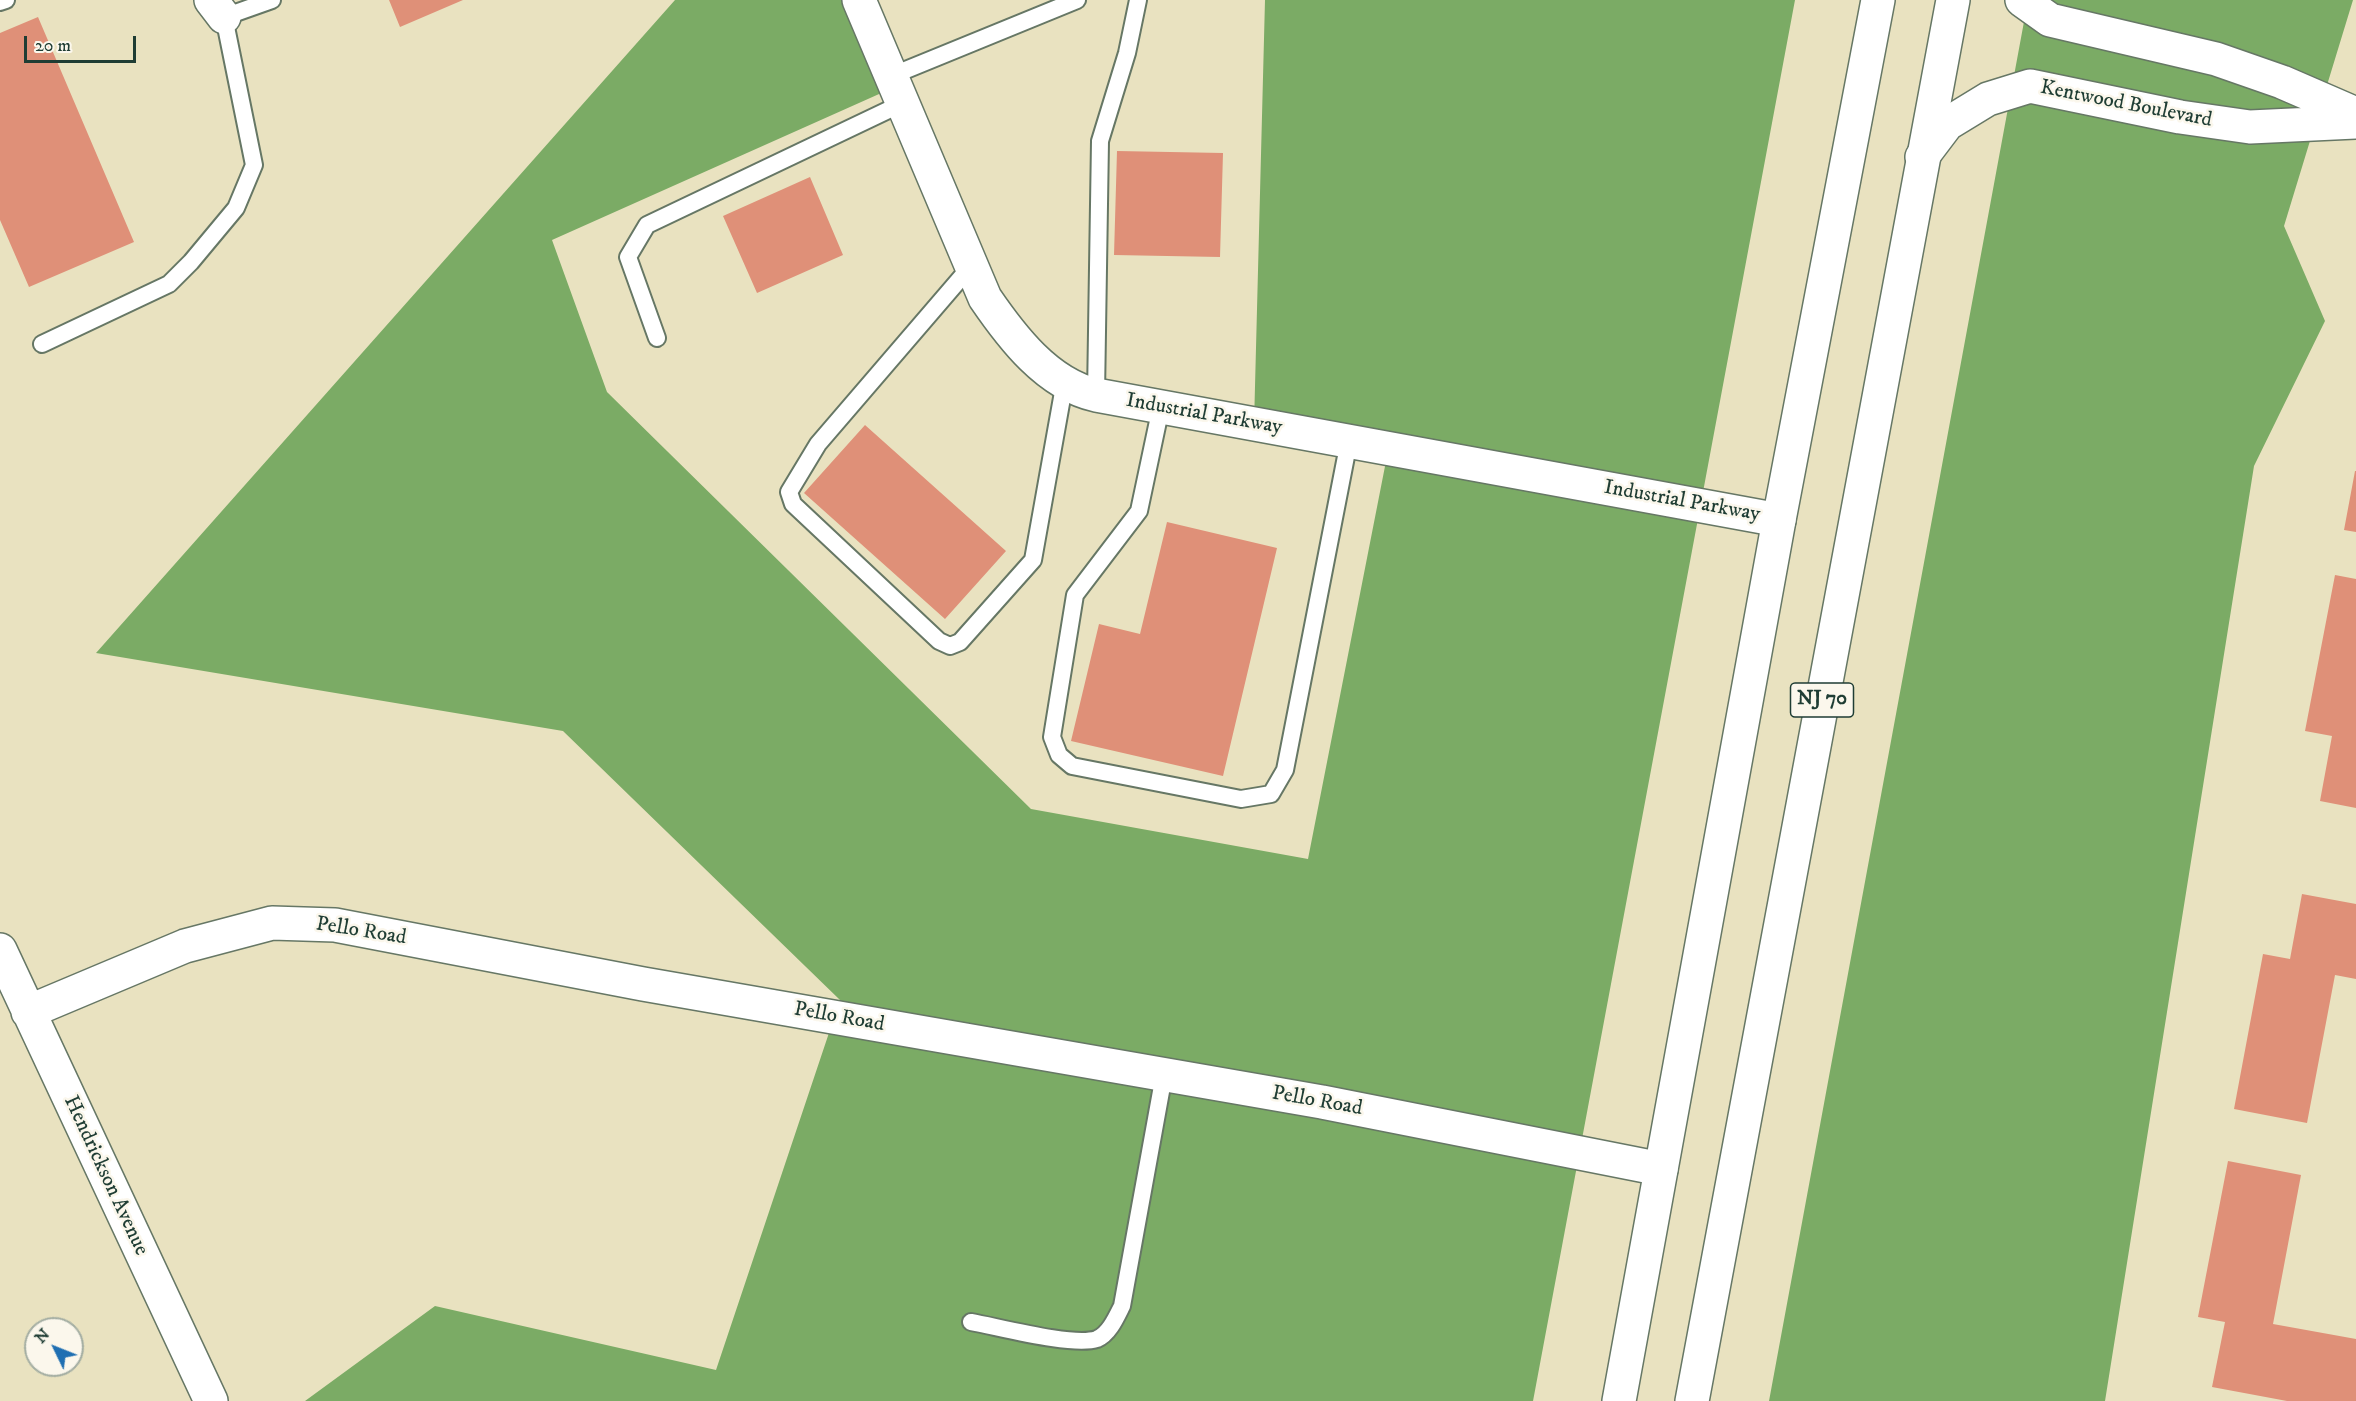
<!DOCTYPE html>
<html>
<head>
<meta charset="utf-8">
<style>
  body { margin:0 }
  #map { position:relative; width:2356px; height:1401px; overflow:hidden; background:#e9e2c0; font-family:"IM FELL DW Pica",serif }
  canvas { display:block }
  .north { position:absolute; left:24px; top:1317px; width:60px; height:60px; box-sizing:border-box; background:#fbf7ec; border:2px solid #a3ada2; border-radius:50%; rotate:313deg; font-size:16px; font-weight:700; line-height:24px; text-align:center; color:#1f3d34 }
  .north::after { content:''; display:block; margin:auto; width:21px; height:27px; background:#1f6fb2; clip-path:polygon(50% 0,100% 100%,50% 72%,0 100%) }
  .scale { position:absolute; left:24px; top:36px; width:112px; height:27px; box-sizing:border-box; border:3px solid #1f3d34; border-top:0; padding-left:8px; font-size:18px; line-height:21px; white-space:nowrap; color:#1f3d34; -webkit-text-stroke:4px #fbf7ec; paint-order:stroke }
</style>
</head>
<body>
<div id="map">
<canvas width="2356" height="1401"></canvas>
<div class="north">N</div>
<div class="scale">20 m</div>
</div>
<script>
const ctx = document.querySelector('canvas').getContext('2d');
ctx.lineJoin = 'round';
function fill(path, color) { ctx.fillStyle = color; ctx.fill(path, 'evenodd'); }
function stroke(path, color, width, dash) { ctx.strokeStyle = color; ctx.lineWidth = width; ctx.lineCap = dash ? 'butt' : 'round'; ctx.setLineDash(dash || []); ctx.stroke(path); }
function drawText(font, color, halo, rows, align = 'center') {
  ctx.font = font + ' "IM FELL DW Pica",serif'; ctx.lineWidth = 5; ctx.setLineDash([]); ctx.textBaseline = 'middle'; ctx.strokeStyle = halo; ctx.fillStyle = color; for (const [text, x, y, turn = 0] of rows) {
    ctx.save(); ctx.translate(x, y); ctx.rotate((+turn || 0) * Math.PI / 180); ctx.textAlign = isNaN(turn) ? turn : align; if (halo) ctx.strokeText(text, 0, 0); ctx.fillText(text, 0, 0); ctx.restore();
  }
}
const forest = new Path2D(`
  M 675,0 L 871,0 L 906,82 L 552,240 L 607,392 L 1031,809 L 1308,859 L 1388,451 L 1254,425 L 1265,0 L 1795,0 L 1533,1401 L 305,1401 L 435,1306 L 716,1370 L 840,1000 L 563,731 L 96,653 Z
  M 2028,0 L 2353,0 L 2284,226 L 2325,321 L 2254,466 L 2105,1401 L 1769,1401 Z`);
const building = new Path2D(`
  M 389,0 L 463,0 L 400,27 Z
  M 38,17 L 134,242 L 29,287 L 0,220 L 0,33 Z
  M 1117,151 L 1223,153 L 1220,257 L 1114,255 Z
  M 810,177 L 843,255 L 757,293 L 723,216 Z
  M 865,425 L 1006,551 L 945,619 L 804,493 Z
  M 2355,471 L 2356,471 L 2356,532 L 2344,530 Z
  M 1167,522 L 1277,548 L 1223,776 L 1071,741 L 1099,624 L 1140,634 Z
  M 2335,575 L 2356,579 L 2356,808 L 2320,801 L 2332,736 L 2305,731 Z
  M 2302,894 L 2356,904 L 2356,979 L 2335,975 L 2307,1123 L 2234,1109 L 2263,954 L 2290,959 Z
  M 2228,1161 L 2301,1175 L 2273,1324 L 2356,1339 L 2356,1401 L 2287,1401 L 2212,1387 L 2225,1322 L 2198,1317 Z`);
const service = new Path2D(`
  M 0,2 L 6,0
  M 891,76 L 1077,0
  M 971,266 L 818,444 L 789,492 L 793,504 L 939,641 L 950,646 L 960,642 L 1033,560 L 1065,381
  M 657,338 L 628,257 L 647,225 L 903,103
  M 42,344 L 169,284 L 191,262 L 236,208 L 254,165 L 224,17 L 272,0
  M 1096,395 L 1100,141 L 1127,53 L 1138,0
  M 1161,407 L 1139,511 L 1075,595 L 1052,737 L 1059,755 L 1072,766 L 1241,799 L 1271,794 L 1285,770 L 1349,441
  M 971,1322 C 999,1327 1073,1347 1097,1339 C 1109,1334 1116,1318 1122,1306 L 1164,1075`);
const minor = new Path2D(`
  M 211,0 L 224,17
  M 859,0 L 985,298 C 1011,336 1047,384 1096,395 L 1779,520
  M 2022,0 L 2050,20 L 2216,59 L 2282,82 L 2356,114
  M 1922,157 L 1947,124 L 1988,99 L 2030,86 L 2180,117 L 2250,127 L 2356,122
  M 0,950 L 211,1401
  M 28,1012 L 185,946 L 272,923 L 335,925 L 643,984 L 1322,1102 L 1661,1169`);
const trunk = new Path2D(`
  M 1619,1401 L 1779,520 L 1878,0
  M 1692,1401 L 1953,0`);
const shields = [
  [1822,700,63]
];
const shieldNames = [
  ["NJ 70",1822,700]
];
const streetNames = [
  ["Kentwood Boulevard",2126,105,11],
  ["Industrial Parkway",1204,415,10],
  ["Industrial Parkway",1682,502,10],
  ["Pello Road",361,932,9],
  ["Pello Road",839,1018,10],
  ["Pello Road",1317,1102,10],
  ["Hendrickson Avenue",105,1176,65]
];
fill(forest, '#7bab65');
fill(building, '#df9078');
stroke(service, '#667765', 20);
stroke(minor, '#667765', 36);
stroke(trunk, '#667765', 36);
stroke(service, '#fff', 16);
stroke(minor, '#fff', 33);
stroke(trunk, '#fff', 33);
for (const [x, y, w] of shields) { const box = new Path2D(); box.roundRect(x - w / 2, y - 17, w, 34, 4.5); ctx.fillStyle = '#fbf7ec'; ctx.fill(box); stroke(box, '#1f3d34', 1.5); }
drawText('bold 20px', '#1f3d34', null, shieldNames);
drawText('21px', '#1f3d34', '#fbf7ec', streetNames);
</script>
</body>
</html>
